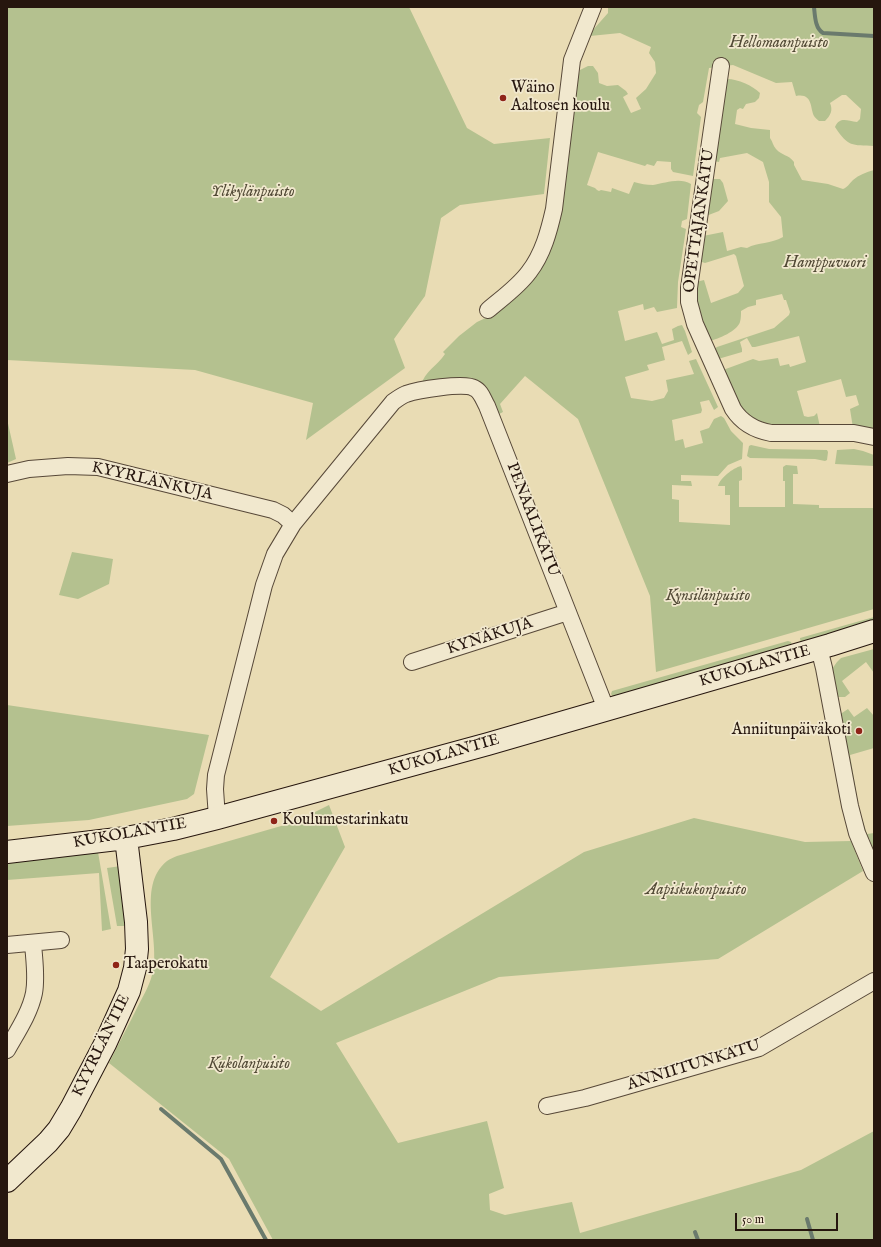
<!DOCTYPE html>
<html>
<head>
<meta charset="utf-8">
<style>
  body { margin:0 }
  #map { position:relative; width:881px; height:1247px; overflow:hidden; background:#e9dcb4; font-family:"IM FELL English",serif }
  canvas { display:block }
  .frame { position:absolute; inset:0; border:8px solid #26160e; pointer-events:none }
  .scale { position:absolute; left:735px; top:1213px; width:103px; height:18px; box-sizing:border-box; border:2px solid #26160e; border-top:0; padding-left:5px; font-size:12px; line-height:14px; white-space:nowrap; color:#26160e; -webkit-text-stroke:3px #f1e8ce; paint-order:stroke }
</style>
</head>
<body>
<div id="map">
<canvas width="881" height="1247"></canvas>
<div class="frame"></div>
<div class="scale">50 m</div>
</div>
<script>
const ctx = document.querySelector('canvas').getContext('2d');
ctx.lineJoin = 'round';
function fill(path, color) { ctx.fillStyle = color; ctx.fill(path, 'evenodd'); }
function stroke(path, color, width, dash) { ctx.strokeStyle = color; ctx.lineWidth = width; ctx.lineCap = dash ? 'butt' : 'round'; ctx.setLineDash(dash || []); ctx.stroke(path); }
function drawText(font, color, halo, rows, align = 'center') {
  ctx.font = font + ' "IM FELL English",serif'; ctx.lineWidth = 3.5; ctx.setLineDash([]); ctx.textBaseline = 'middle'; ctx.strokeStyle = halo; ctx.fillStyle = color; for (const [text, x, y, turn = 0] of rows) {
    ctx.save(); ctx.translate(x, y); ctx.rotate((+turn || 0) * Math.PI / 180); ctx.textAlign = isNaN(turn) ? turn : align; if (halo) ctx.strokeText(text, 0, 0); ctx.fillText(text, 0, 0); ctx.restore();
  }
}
const green = new Path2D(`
  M 7,7 L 409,7 L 467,128 L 494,144 L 550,138 L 544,194 L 460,205 L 441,218 L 425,296 L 394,339 L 405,368 L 306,440 L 313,403 L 195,370 L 7,360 Z
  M 608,7 L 874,7 L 874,146 C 852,145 848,147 835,127 C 840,116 847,121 857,122 L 860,119 L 861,109 L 846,95 L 842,95 L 830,103 C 833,110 831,115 825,121 L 819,121 C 817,119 815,118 814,116 C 810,108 813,93 796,96 L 792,82 L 776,83 L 733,65 L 709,68 L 703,102 L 699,105 L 697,113 L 701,117 L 693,176 L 673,172 L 671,169 L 671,162 L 657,161 L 654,166 L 647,164 L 645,166 L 598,152 L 587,185 L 595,188 L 597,190 L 599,191 L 601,190 L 611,192 L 612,188 L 629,194 L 634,182 C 641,184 646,185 653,185 C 665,183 680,177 691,184 L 687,219 L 682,221 L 681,227 L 686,229 L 678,282 L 677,308 L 657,312 L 654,307 L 644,310 L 643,304 L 618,311 L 625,341 L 657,332 L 662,344 L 674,340 L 672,329 L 678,326 L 682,325 L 685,331 L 692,352 L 688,355 L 682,341 L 662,347 L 665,360 L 647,365 L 649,370 L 625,377 L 631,398 L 652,401 L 664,398 L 668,391 L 666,380 L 694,374 L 689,361 L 696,359 L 718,407 L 714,410 L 709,400 L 700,402 L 702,410 L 701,413 L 672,420 L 675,441 L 683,439 L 685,448 L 703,443 L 700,431 L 709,428 L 714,419 L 721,416 L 724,418 L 731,431 L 743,443 L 742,459 L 728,465 L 718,476 L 681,475 L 681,481 L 691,481 L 692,486 L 672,485 L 672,499 L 679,500 L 679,522 L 730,525 L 730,495 L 725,495 L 725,486 L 718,486 C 720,478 733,468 741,466 L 742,469 L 742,480 L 739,481 L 739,507 L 785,507 L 785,481 L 783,481 L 783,467 L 786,465 L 797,466 L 798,474 L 793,474 L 793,504 L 819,505 L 819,508 L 873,508 L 873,502 L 874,502 L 874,609 L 656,672 L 650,596 L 578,419 L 525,376 L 500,404 L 503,412 L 497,415 L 490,396 L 421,385 C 425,371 437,366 445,354 L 443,352 L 459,336 L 477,322 L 492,315 L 530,280 L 580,70 L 588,66 L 593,66 L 598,73 L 599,83 L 607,86 L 618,85 L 626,91 L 628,94 L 623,97 L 631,113 L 641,109 L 636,98 L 646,89 L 656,73 L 655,62 L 649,53 L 651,47 L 620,33 L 590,36 L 593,30 L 608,13 Z
  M 725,79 C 736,78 752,85 760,93 L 759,98 L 755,102 L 746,104 L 743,109 L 740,108 L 737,110 L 735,124 L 751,128 L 770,130 L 770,138 C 773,142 773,146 776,149 C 782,156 788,154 794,162 L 794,165 L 802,180 L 828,184 L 843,189 C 848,187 849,184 853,180 C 859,175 866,172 874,170 L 874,430 L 853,428 L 850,409 L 859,405 L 856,395 L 846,397 L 841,379 L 797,391 L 804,416 L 808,417 L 814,416 L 817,413 L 820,427 L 775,427 L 758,423 L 745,416 L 723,370 L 753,359 L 759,361 L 778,358 L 780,366 L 789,364 L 790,367 L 806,362 L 799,336 L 755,347 L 752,347 L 747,338 L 740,342 L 742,349 L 742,352 L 718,359 L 713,350 L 717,347 L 774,328 L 789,315 L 790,312 L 786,300 L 784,300 L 782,294 L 756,300 L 756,305 L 748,307 L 741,311 C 741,315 741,318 740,322 C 737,331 719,339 709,341 L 697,311 L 696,282 L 704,280 L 711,303 L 738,293 L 744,286 L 736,256 L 734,254 L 705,263 L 699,261 L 703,236 L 723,232 L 727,251 L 741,247 L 747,248 C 758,242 771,244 783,237 L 781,217 L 769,202 L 769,182 L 763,162 L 747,153 L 720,158 L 719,162 L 713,161 Z
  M 711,179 L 720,179 L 723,183 L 728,201 L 719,211 L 706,216 Z
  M 7,419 L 16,459 L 7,463 Z
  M 751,445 L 769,449 L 827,450 L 828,452 L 827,460 L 825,461 L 815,459 L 750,458 L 747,456 L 749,446 Z
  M 854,449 L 863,451 L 874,455 L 874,466 L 835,464 L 837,450 Z
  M 72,552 L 113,559 L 109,584 L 78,599 L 59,595 Z
  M 874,617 L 874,623 L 801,646 L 800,638 Z
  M 788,641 L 791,642 L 793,648 L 613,697 L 611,694 L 612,691 Z
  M 874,649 L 874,673 L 866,662 L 842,681 L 850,693 L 845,697 L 836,697 L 832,669 L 837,662 L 841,658 Z
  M 7,705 L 209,735 L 194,794 L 187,799 L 89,820 L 7,826 Z
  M 867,708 L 874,716 L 874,748 L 850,755 L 859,809 L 867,834 L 874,833 L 874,852 L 869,838 L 865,839 L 839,715 L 848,709 L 854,717 Z
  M 329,805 L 345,847 L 270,977 L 321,1011 L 584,852 L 694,818 L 805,842 L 851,841 L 863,871 L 718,959 L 499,977 L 336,1043 L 398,1143 L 487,1121 L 504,1188 L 489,1194 L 490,1210 L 505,1215 L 572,1202 L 580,1233 L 801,1170 L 874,1131 L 874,1240 L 273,1240 L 229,1159 L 109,1063 C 118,1045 128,1026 137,1008 C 142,998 149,987 152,975 C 162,941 135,887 167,861 C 170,859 174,857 177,856 L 295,822 Z
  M 98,852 L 111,929 L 102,931 L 99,873 L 7,880 L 7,859 Z
  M 121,866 L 124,881 L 124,926 L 117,926 L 107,868 Z`);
const stream = new Path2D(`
  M 814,7 C 815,16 815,28 823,33 L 874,36
  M 161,1109 L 221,1159 L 266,1240
  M 807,1219 L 813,1240
  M 695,1232 L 698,1240`);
const street = new Path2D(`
  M 721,66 L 689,288 L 689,302 L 695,324 L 733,409 C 742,423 754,430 771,433 L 854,433 L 874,437
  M 488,310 C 502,298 518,287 529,272 C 543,254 549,231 554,209 L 572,60 L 593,7
  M 7,474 L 29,469 L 68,466 L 98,467 L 273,510 L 283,515 L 293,524
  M 819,648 L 824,668 L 850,806 L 857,833 L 874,873
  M 412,662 L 568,612
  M 217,818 L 215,789 L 216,775 L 264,585 L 275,554 L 293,524 L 393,402 C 397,399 401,396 406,394 C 417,390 465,382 474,388 C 481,391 483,399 487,406 L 606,709
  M 7,945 L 61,940
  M 7,1050 C 17,1032 30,1013 34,993 C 37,977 34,959 33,943
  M 547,1106 L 585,1098 L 759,1048 L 874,981`);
const secondary = new Path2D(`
  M 7,852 L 126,838 L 173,829 L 217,818 L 488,744 L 830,645 L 874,631
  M 7,1181 L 48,1142 L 59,1129 L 71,1109 L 105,1044 L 129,991 L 135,968 L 137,949 L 136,922 L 126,838`);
const markers = [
  [503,98,4,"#8f2418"],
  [859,731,4,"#8f2418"],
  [274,821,4,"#8f2418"],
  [116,965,4,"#8f2418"]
];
const parkNames = [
  ["Hellomaanpuisto",779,44],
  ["Ylikylänpuisto",253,193],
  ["Hamppuvuori",825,264],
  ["Kynsilänpuisto",708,597],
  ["Aapiskukonpuisto",696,891],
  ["Kukolanpuisto",249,1065]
];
const poiNames = [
  ["Wäino",511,89],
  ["Aaltosen koulu",511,107],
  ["Anniitunpäiväkoti",851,731,"right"],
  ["Koulumestarinkatu",282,821],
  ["Taaperokatu",124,965]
];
const streetNames = [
  ["OPETTAJANKATU",700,221,-82],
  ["KYYRLÄNKUJA",152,482,13],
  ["PENAALIKATU",532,520,69],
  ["KYNÄKUJA",490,637,-18],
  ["KUKOLANTIE",755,667,-16],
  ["KUKOLANTIE",444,756,-16],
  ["KUKOLANTIE",130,834,-10],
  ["KYYRLÄNTIE",102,1046,-64],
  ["ANNIITUNKATU",694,1066,-17]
];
fill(green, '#b4c18f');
stroke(stream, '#6a7a6d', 4);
stroke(street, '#574838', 18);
stroke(secondary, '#26160e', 24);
stroke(street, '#f1e8ce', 16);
stroke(secondary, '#f1e8ce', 22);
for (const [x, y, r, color] of markers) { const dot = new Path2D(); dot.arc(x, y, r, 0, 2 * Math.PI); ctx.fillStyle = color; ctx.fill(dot); stroke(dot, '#f1e8ce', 1.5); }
drawText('italic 16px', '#514935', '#f1e8ce', parkNames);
drawText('16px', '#26160e', '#f1e8ce', poiNames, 'left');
drawText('16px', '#26160e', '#f1e8ce', streetNames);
</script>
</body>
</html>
